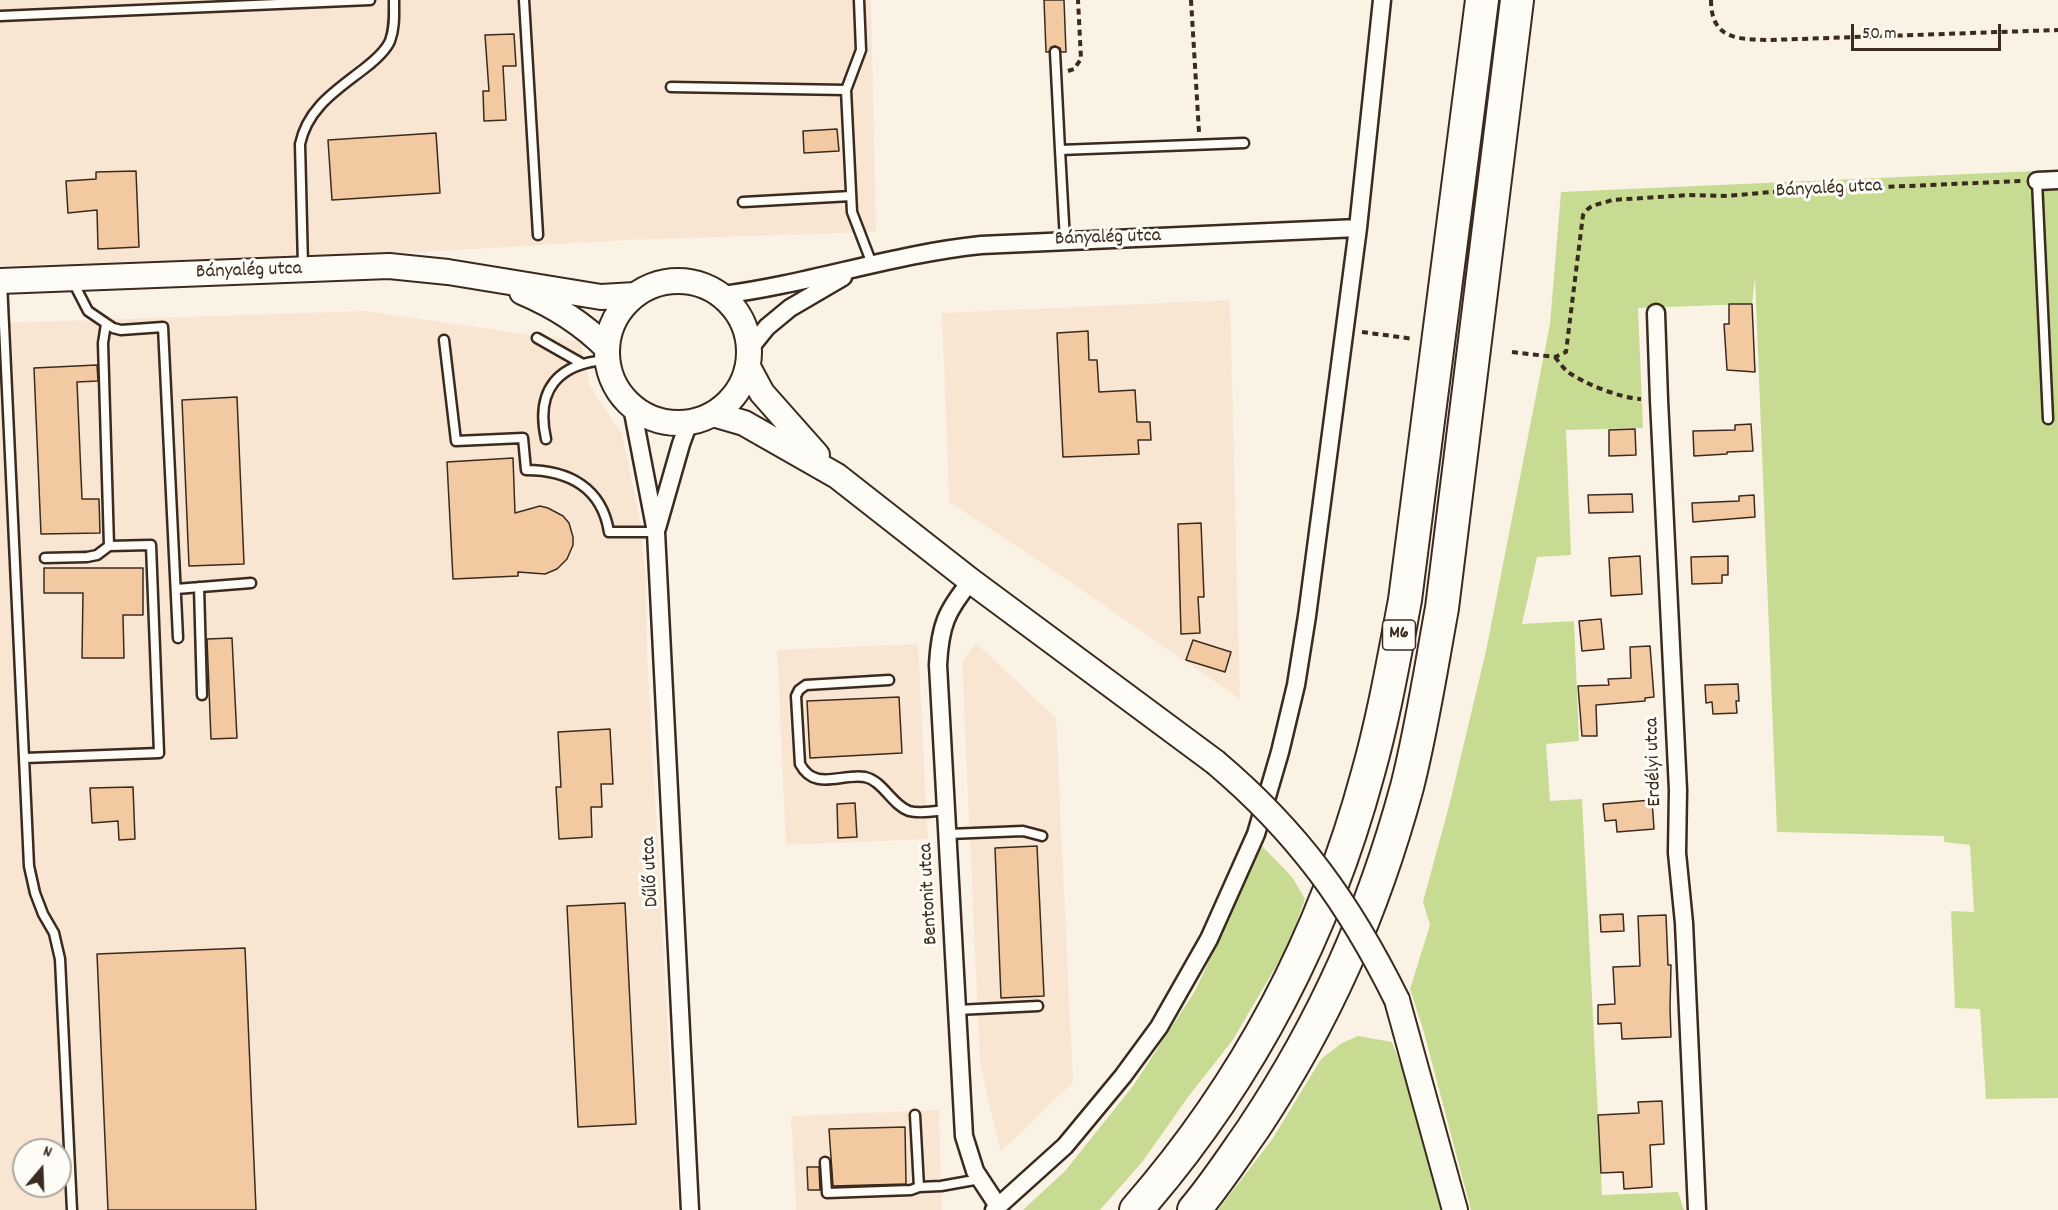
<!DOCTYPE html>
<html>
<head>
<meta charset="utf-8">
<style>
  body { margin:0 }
  #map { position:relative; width:2058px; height:1210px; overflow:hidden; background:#fbf2e6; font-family:Dekko,sans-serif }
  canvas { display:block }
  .north { position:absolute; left:12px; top:1138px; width:60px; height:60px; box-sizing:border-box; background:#fdfcf7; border:2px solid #afa8a0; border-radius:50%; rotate:19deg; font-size:16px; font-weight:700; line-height:24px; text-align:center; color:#3b2a1e }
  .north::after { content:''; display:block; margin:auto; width:21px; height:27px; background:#3b2a1e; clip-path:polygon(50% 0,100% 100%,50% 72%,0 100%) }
  .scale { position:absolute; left:1851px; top:24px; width:150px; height:27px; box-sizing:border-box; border:3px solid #3b2a1e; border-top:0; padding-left:8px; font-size:18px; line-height:21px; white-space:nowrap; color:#3b2a1e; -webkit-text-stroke:4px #fdfcf7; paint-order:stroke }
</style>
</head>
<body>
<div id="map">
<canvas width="2058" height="1210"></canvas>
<div class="north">N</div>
<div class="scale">50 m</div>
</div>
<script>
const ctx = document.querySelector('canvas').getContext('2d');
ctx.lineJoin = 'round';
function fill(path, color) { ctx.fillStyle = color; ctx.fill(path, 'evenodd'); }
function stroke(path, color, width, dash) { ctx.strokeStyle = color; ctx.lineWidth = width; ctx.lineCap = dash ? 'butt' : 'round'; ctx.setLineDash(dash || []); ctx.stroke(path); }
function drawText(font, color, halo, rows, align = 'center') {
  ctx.font = font + ' Dekko,sans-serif'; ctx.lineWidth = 6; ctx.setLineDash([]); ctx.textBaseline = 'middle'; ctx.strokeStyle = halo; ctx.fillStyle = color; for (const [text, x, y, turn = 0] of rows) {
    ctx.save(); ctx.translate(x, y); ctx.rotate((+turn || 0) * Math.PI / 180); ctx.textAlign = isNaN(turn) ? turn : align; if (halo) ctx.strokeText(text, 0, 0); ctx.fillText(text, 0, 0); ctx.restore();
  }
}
const built = new Path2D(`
  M 0,0 L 871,0 L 876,232 L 628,240 L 369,255 L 0,266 Z
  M 1230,300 L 1240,699 L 1051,569 L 949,502 L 942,313 Z
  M 365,311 L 581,342 L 590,386 L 622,434 L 641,525 L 646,584 L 647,650 L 678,1210 L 0,1210 L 0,323 ZM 24,1150 L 60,1150 L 60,1186 L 24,1186 Z
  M 976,643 L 1056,718 L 1073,1082 L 1001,1152 L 980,1065 L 962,662 Z
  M 918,644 L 928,839 L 786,845 L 777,650 Z
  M 939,1110 L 942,1210 L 796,1210 L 791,1116 Z`);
const green = new Path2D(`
  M 2058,170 L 2058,1098 L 1986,1099 L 1980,1009 L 1955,1008 L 1951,911 L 1974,912 L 1970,845 L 1944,842 L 1944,836 L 1777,832 L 1755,277 L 1752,304 L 1638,308 L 1643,428 L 1566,430 L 1571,555 L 1537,557 L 1522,624 L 1574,621 L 1579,741 L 1546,744 L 1550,801 L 1582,799 L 1602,1195 L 1678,1192 L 1684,1210 L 1471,1210 L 1423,1029 L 1410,989 L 1430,925 L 1423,902 L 1450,802 L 1486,651 L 1550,324 L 1561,192 Z
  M 1262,846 L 1292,877 L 1305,899 L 1288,946 L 1232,1041 L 1188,1097 L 1143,1161 L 1100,1210 L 1023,1210 L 1065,1171 L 1133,1086 L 1195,991 Z
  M 1358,1036 L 1392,1042 L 1411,1093 L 1443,1210 L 1218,1210 L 1273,1138 L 1321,1059 L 1342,1043 Z`);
const building = new Path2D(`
  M 1044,0 L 1064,0 L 1066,52 L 1061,52 L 1060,48 L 1055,46 L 1051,47 L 1049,52 L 1046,52 Z
  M 514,34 L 516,66 L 503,66 L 506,120 L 484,121 L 483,91 L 489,91 L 485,35 Z
  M 837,129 L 839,151 L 804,153 L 803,131 Z
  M 436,133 L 440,193 L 332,200 L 328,140 Z
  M 136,171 L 139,247 L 98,249 L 97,210 L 68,213 L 66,181 L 96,179 L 96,172 Z
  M 1729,304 L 1752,304 L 1755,372 L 1727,370 L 1724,324 L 1729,324 Z
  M 1088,331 L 1089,360 L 1097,360 L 1099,392 L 1135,390 L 1137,422 L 1150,422 L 1151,440 L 1138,440 L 1139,454 L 1063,457 L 1057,333 Z
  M 97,365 L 98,381 L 77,382 L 82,499 L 99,499 L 100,533 L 41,534 L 34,368 Z
  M 237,397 L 244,564 L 189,566 L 182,400 Z
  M 1751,424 L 1753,451 L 1727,452 L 1727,454 L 1694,456 L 1693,431 L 1735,430 L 1735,425 Z
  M 1635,429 L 1636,455 L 1609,456 L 1609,430 Z
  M 513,458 L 515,513 L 540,506 L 548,508 L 563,516 L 569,523 L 573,537 L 573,545 L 567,559 L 557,569 L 545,574 L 518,572 L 518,576 L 453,579 L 447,462 Z
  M 1632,494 L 1633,512 L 1589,513 L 1588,495 Z
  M 1754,495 L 1755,517 L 1693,522 L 1692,503 L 1739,501 L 1739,496 Z
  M 1201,523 L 1204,597 L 1198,597 L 1200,633 L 1181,634 L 1178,524 Z
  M 1640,556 L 1642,594 L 1611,596 L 1609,558 Z
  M 1728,556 L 1728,575 L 1722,575 L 1722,583 L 1692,584 L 1691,557 Z
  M 44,568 L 143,568 L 143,615 L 123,615 L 124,658 L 82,658 L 83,593 L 44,593 Z
  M 1601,619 L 1604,649 L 1582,651 L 1579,621 Z
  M 232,638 L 237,738 L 211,739 L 207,639 Z
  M 1193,640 L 1231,652 L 1225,672 L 1186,660 Z
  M 1650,646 L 1654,697 L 1645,698 L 1645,701 L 1596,705 L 1597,736 L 1582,736 L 1578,686 L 1609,685 L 1608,679 L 1631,678 L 1630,647 Z
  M 1738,684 L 1739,701 L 1736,701 L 1737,713 L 1713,714 L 1712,702 L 1706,703 L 1705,685 Z
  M 899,697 L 902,753 L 810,758 L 807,701 Z
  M 610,729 L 613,784 L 601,784 L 602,807 L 591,807 L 592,837 L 559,839 L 556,787 L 561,787 L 558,732 Z
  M 133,787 L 135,839 L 119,840 L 118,821 L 92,823 L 90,788 Z
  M 1652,800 L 1654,829 L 1617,832 L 1616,820 L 1605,821 L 1603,804 Z
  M 855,803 L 857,837 L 838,838 L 837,804 Z
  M 1037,846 L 1044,996 L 1001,998 L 995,848 Z
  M 625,903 L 636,1124 L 578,1127 L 567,906 Z
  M 1623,914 L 1624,931 L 1601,932 L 1600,915 Z
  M 1666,915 L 1668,965 L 1671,965 L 1670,1008 L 1671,1037 L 1622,1039 L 1621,1023 L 1598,1024 L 1598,1005 L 1615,1004 L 1613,967 L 1640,966 L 1638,916 Z
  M 245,948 L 256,1210 L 108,1210 L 97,954 Z
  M 1662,1101 L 1664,1144 L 1650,1145 L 1652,1187 L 1624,1189 L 1623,1172 L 1601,1173 L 1598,1115 L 1639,1113 L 1638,1102 Z
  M 905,1127 L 906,1184 L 833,1186 L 829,1129 Z
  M 807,1167 L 819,1167 L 820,1190 L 808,1190 Z`);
const path = new Path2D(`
  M 1191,0 L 1199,132
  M 1711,0 C 1711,40 1738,39 1770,40 L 2058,30
  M 1068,71 L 1074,69 L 1081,59 L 1078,0
  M 1362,332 L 1414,339
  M 1512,352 L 1555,357 L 1566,352 L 1583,215 C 1590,203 1600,205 1612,200 L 1689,195 L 1727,196 L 1771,192 L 2021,181
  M 1555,357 C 1559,362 1563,368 1568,372 C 1585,384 1620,398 1641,399`);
const lane = new Path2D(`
  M 524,0 L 538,235
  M 859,0 L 861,50 L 846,90 L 852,212 L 872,264
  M 0,16 L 370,0
  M 1055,52 L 1060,150
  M 671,87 L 846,90
  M 2037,181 L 2048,419
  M 743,202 L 851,196
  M 1065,241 L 1060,150 L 1244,143
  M 303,266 L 300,144 C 308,107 337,90 365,68 C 374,61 385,52 390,41 C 395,28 394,14 394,0
  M 72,280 L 88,311 L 113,328 L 121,330 L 163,327 L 178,638
  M 2,282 L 29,866 L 35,893 L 43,914 L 54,933 L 60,959 L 72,1210
  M 537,338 L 581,363
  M 444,340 L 456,441 L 523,438 L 526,470 C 569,470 602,488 609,532 L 656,532
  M 546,439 C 535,390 558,363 607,360
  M 45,558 L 87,557 L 97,555 L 109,546
  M 199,587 L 202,695
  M 176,589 L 251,583
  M 889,680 L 806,685 L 799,690 L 796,696 L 800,764 C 815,792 841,773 865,777 C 883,781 892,805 909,811 C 920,814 936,811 947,810
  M 25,758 L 159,753 L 151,545 L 109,546 L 103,343 L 106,324
  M 949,834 L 1023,831 L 1042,836
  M 957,1010 L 1038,1006
  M 915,1115 L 919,1187
  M 825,1162 L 827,1193 L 911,1190 L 919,1187 L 941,1186 L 980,1179`);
const street = new Path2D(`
  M 2037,181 L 2058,180
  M 722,295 C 809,284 893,254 981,245 L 1358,228
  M 1656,313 L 1659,400 L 1678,790 L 1677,853 L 1684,923 L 1697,1210
  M 750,348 L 767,327 L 790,308 L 843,277
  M 632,407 L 656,532 L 690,1210
  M 657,528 L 681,444 L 689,422
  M 971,581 C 946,611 940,626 938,665 L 964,1136 L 975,1171 L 998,1206
  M 994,1210 L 1065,1146 L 1123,1076 L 1159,1027 L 1209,939 L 1256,834 L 1280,752 L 1296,685 L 1307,616 L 1358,228 L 1382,0`);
const secondary = new Path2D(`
  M607 352a71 71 0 1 1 142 0a71 71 0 1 1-142 0Z
  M 0,281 L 389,266 L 448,272 L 601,297 L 635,295
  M 522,292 C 553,305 583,324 607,348
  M 748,367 L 762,393 L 817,455
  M 713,414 L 744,423 L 837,476 L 971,581 L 1215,762
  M 1397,1000 L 1455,1210`);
const highway = new Path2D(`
  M 1136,1210 C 1247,1083 1324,936 1368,773 C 1384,716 1394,658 1405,600 L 1482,0
  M 1194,1210 C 1216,1184 1234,1156 1253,1129 C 1325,1021 1373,912 1407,787 C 1422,728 1431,668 1442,608 L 1517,0`);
const secondaryBridge = new Path2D(`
  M 1215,762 C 1298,832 1349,903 1397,1000`);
const shields = [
  [1399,635,33]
];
const shieldNames = [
  ["M6",1399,635]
];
const streetNames = [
  ["Bányalég utca",1829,190,-3],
  ["Bányalég utca",1108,239,-2],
  ["Bányalég utca",249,272,-2],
  ["Erdélyi utca",1655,762,-92],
  ["Dűlő utca",652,872,-93],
  ["Bentonit utca",930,894,-93]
];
fill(built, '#f9e6d2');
fill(green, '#c7dc92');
fill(building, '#f3c9a2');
stroke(building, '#3b2a1e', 1.5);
stroke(lane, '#3b2a1e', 13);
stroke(street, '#3b2a1e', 21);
stroke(secondary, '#3b2a1e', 28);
stroke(highway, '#3b2a1e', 36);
stroke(path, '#3b2a1e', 4, [6, 4.5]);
stroke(lane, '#fdfcf7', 8);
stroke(street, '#fdfcf7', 16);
stroke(secondary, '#fdfcf7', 24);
stroke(highway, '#fdfcf7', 32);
stroke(secondaryBridge, '#3b2a1e', 28, []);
stroke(secondaryBridge, '#fdfcf7', 24);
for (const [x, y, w] of shields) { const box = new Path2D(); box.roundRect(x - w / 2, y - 15, w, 30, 4.5); ctx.fillStyle = '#fdfcf7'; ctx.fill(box); stroke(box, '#3b2a1e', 1.5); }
drawText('bold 18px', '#3b2a1e', null, shieldNames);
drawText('20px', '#3b2a1e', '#fdfcf7', streetNames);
</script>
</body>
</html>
